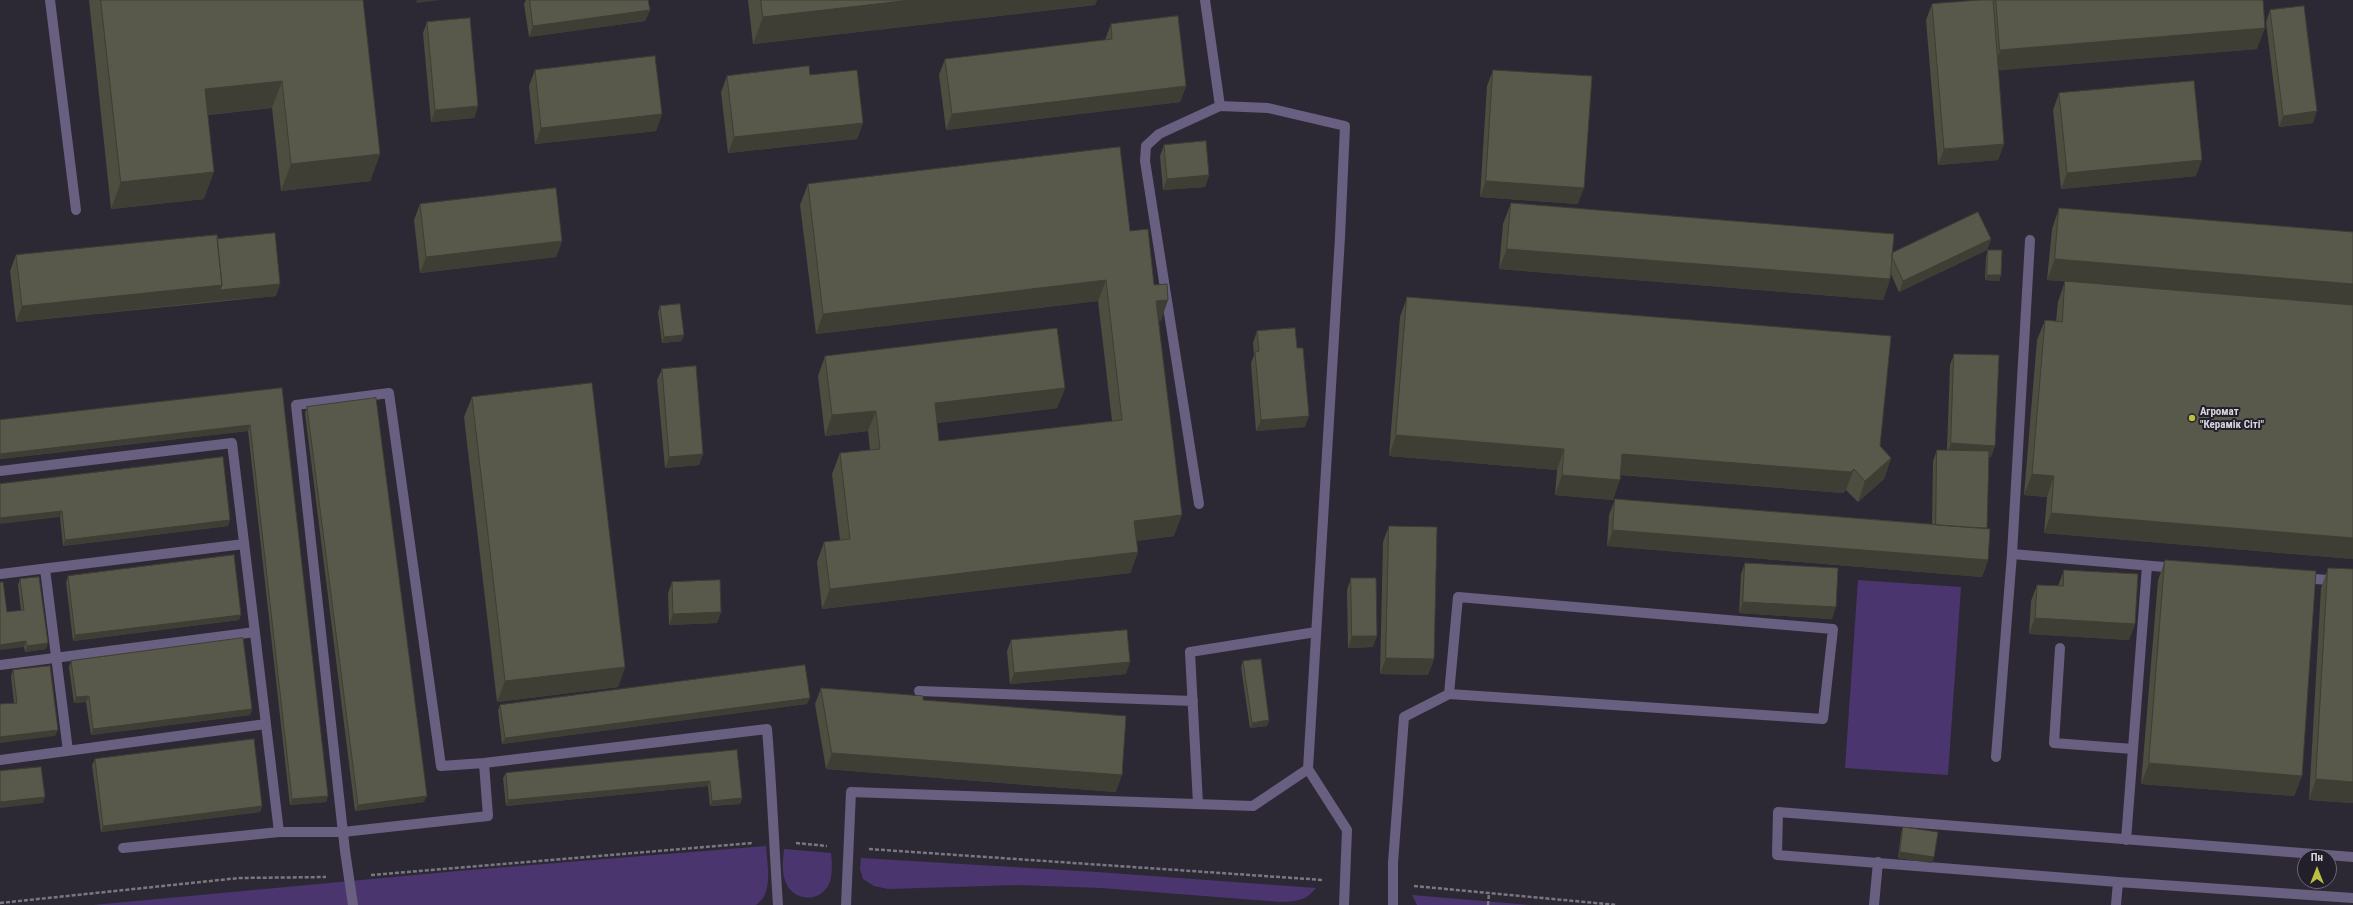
<!DOCTYPE html>
<html>
<head>
<meta charset="utf-8">
<style>
  body { margin:0 }
  #map { position:relative; width:2353px; height:905px; overflow:hidden; background:#2c2935; font-family:"Roboto Condensed",sans-serif }
  canvas { display:block }
  .north { position:absolute; left:2297px; top:849px; width:40px; height:40px; box-sizing:border-box; background:#221f2b; border:1px solid #6b6873; border-radius:50%; rotate:0deg; font-size:11px; font-weight:700; line-height:16px; text-align:center; color:#d8d6de }
  .north::after { content:''; display:block; margin:auto; width:14px; height:18px; background:#bdbf43; clip-path:polygon(50% 0,100% 100%,50% 72%,0 100%) }
</style>
</head>
<body>
<div id="map">
<canvas width="2353" height="905"></canvas>
<div class="north">Пн</div>
</div>
<script>
const ctx = document.querySelector('canvas').getContext('2d');
ctx.lineJoin = 'round';
function fill(path, color) { ctx.fillStyle = color; ctx.fill(path, 'evenodd'); }
function stroke(path, color, width, dash) { ctx.strokeStyle = color; ctx.lineWidth = width; ctx.lineCap = dash ? 'butt' : 'round'; ctx.setLineDash(dash || []); ctx.stroke(path); }
function drawText(font, color, halo, rows, align = 'center') {
  ctx.font = font + ' "Roboto Condensed",sans-serif'; ctx.lineWidth = 4; ctx.setLineDash([]); ctx.textBaseline = 'middle'; ctx.strokeStyle = halo; ctx.fillStyle = color; for (const [text, x, y, turn = 0] of rows) {
    ctx.save(); ctx.translate(x, y); ctx.rotate((+turn || 0) * Math.PI / 180); ctx.textAlign = isNaN(turn) ? turn : align; if (halo) ctx.strokeText(text, 0, 0); ctx.fillText(text, 0, 0); ctx.restore();
  }
}
const green = new Path2D(`
  M 1858,580 L 1961,587 L 1948,775 L 1845,768 Z
  M 766,846 C 767,865 774,893 756,905 L 93,905 L 458,871 Z
  M 784,849 L 831,853 C 832,862 833,875 829,884 C 819,905 789,901 784,877 C 782,868 783,858 784,849 Z
  M 861,858 L 1097,872 L 1316,888 C 1306,901 1296,901 1281,902 L 1101,888 L 1018,885 L 888,889 L 874,886 L 863,879 L 860,869 Z
  M 1412,895 L 1530,905 L 1417,905 Z`);
const path = new Path2D(`
  M 796,843 L 827,846
  M 869,849 L 1323,880
  M 371,875 L 753,843
  M 1414,886 L 1617,905
  M 0,903 L 239,878 L 326,877
  M 1488,905 L 1489,893`);
const service = new Path2D(`
  M 50,0 L 76,210
  M 1205,0 L 1220,106
  M 2030,240 L 2012,554 L 2176,568
  M 0,471 L 232,443 L 279,832
  M 1199,504 L 1145,161 L 1146,146 L 1159,134 L 1220,106 L 1268,108 L 1345,126 L 1340,237 L 1308,769 L 1347,830 L 1344,905
  M 45,569 L 68,751
  M 0,574 L 244,544
  M 2303,578 L 2353,582
  M 2060,648 L 2054,743 L 2133,749
  M 0,665 L 255,632
  M 919,691 L 1193,701
  M 1996,757 L 2012,554
  M 0,760 L 266,724
  M 1198,804 L 1190,652 L 1316,632
  M 2126,840 L 2147,566
  M 123,848 L 279,832 L 343,832 L 488,816 L 484,763
  M 2353,857 L 1778,812 L 1777,855 L 2118,882 L 2353,898
  M 353,905 L 345,851 L 296,405 L 389,393 L 441,766 L 484,763 L 767,729 C 772,788 774,846 778,905
  M 846,905 L 851,792 L 1253,806 L 1308,769
  M 1393,905 L 1393,863 L 1404,717 L 1449,694 L 1823,719 L 1833,629 L 1458,597 L 1449,694
  M 1874,905 L 1878,862
  M 2116,905 L 2118,882`);
const wall = new Path2D(`
  M 89,0 L 363,0 L 380,154 L 370,181 L 281,191 L 272,108 L 208,115 L 204,199 L 111,209 Z
  M 526,0 L 648,0 L 650,10 L 645,21 L 529,37 L 524,4 Z
  M 748,0 L 1097,0 L 1095,5 L 753,44 Z
  M 1980,0 L 2263,0 L 2257,49 L 1998,70 L 2004,144 L 1998,160 L 1938,165 L 1926,20 L 1932,4 Z
  M 2270,10 L 2313,123 L 2279,127 L 2266,22 Z
  M 427,22 L 478,106 L 474,118 L 431,122 L 423,33 Z
  M 1111,24 L 1186,86 L 1180,102 L 946,130 L 939,75 L 945,59 L 1105,40 Z
  M 535,70 L 662,114 L 656,131 L 535,144 L 529,86 Z
  M 1493,70 L 1578,204 L 1480,197 L 1487,86 Z
  M 810,75 L 863,123 L 857,139 L 728,153 L 721,92 L 727,76 Z
  M 2059,93 L 2196,176 L 2061,189 L 2053,110 Z
  M 1164,145 L 1209,175 L 1205,187 L 1163,190 L 1160,156 Z
  M 808,184 L 1130,231 L 1154,285 L 1161,321 L 1159,321 L 1174,536 L 1136,541 L 1138,552 L 1130,573 L 822,609 L 817,562 L 824,542 L 840,540 L 832,474 L 840,453 L 870,450 L 868,431 L 825,436 L 818,376 L 825,356 L 1065,388 L 1057,408 L 937,423 L 939,441 L 1112,421 L 1098,301 L 816,334 L 800,205 Z
  M 1511,203 L 1892,253 L 1991,239 L 1987,250 L 1899,292 L 1891,274 L 1890,279 L 1883,300 L 1499,269 L 1503,224 Z
  M 420,204 L 562,241 L 556,257 L 420,273 L 414,220 Z
  M 2059,208 L 2353,232 L 2353,559 L 2044,533 L 2047,497 L 2024,495 L 2037,340 L 2045,320 L 2056,321 L 2058,302 L 2065,281 L 2174,290 L 2047,280 L 2052,229 Z
  M 217,239 L 276,296 L 16,322 L 10,271 L 16,255 Z
  M 1988,250 L 2001,275 L 1999,281 L 1985,280 L 1986,256 Z
  M 1407,297 L 1880,446 L 1891,458 L 1884,479 L 1858,502 L 1846,490 L 1843,493 L 1621,475 L 1613,500 L 1555,495 L 1557,470 L 1389,456 L 1400,317 Z
  M 660,306 L 682,341 L 662,343 L 658,312 Z
  M 1257,331 L 1297,348 L 1305,427 L 1256,431 L 1251,363 L 1254,355 L 1253,343 Z
  M 1954,354 L 1995,446 L 1991,457 L 1989,457 L 1986,529 L 1988,560 L 1982,577 L 1607,546 L 1609,515 L 1615,499 L 1932,524 L 1933,461 L 1937,450 L 1947,450 L 1950,365 Z
  M 662,369 L 703,454 L 699,465 L 665,468 L 657,380 Z
  M 282,388 L 328,796 L 326,802 L 290,805 L 248,431 L 0,459 L 0,420 Z
  M 472,397 L 625,667 L 618,687 L 497,702 L 464,417 Z
  M 307,407 L 424,802 L 355,811 L 305,413 Z
  M 0,484 L 228,526 L 63,546 L 60,517 Z
  M 1389,526 L 1434,659 L 1428,675 L 1380,674 L 1383,542 Z
  M 2165,560 L 2302,776 L 2294,796 L 2141,784 L 2158,580 Z
  M 1745,563 L 1832,619 L 1739,613 L 1741,574 Z
  M 2328,568 L 2353,803 L 2309,800 L 2321,588 Z
  M 2064,570 L 2135,624 L 2129,640 L 2029,634 L 2031,601 L 2037,585 L 2058,586 Z
  M 68,576 L 239,620 L 73,641 L 66,582 Z
  M 1351,578 L 1373,647 L 1348,648 L 1347,590 Z
  M 20,579 L 46,649 L 25,652 L 24,647 L 7,612 L 21,611 L 18,585 Z
  M 672,582 L 721,612 L 717,623 L 669,625 L 668,593 Z
  M 1011,640 L 1126,674 L 1010,684 L 1007,651 Z
  M 71,661 L 252,709 L 250,715 L 91,735 L 86,702 L 74,703 L 69,667 Z
  M 1243,661 L 1269,720 L 1267,726 L 1250,728 L 1241,667 Z
  M 13,670 L 55,736 L 14,703 L 11,676 Z
  M 821,688 L 923,700 L 1116,792 L 826,769 L 815,704 Z
  M 807,704 L 502,744 L 498,710 L 500,705 Z
  M 737,750 L 742,798 L 740,804 L 710,806 L 708,786 L 506,806 L 503,778 L 506,773 Z
  M 95,759 L 262,806 L 260,812 L 101,832 L 92,765 Z
  M 1903,827 L 1932,863 L 1898,858 L 1901,833 Z`);
const shadedWall = new Path2D(`
  M 417,0 L 440,0 L 416,3 Z
  M 911,0 L 1097,0 L 1095,5 L 753,44 L 763,17 Z
  M 650,10 L 645,21 L 529,37 L 533,26 Z
  M 2265,28 L 2257,49 L 1993,71 L 2000,50 Z
  M 282,81 L 272,108 L 195,116 L 205,89 Z
  M 1186,86 L 1180,102 L 946,130 L 952,114 Z
  M 478,106 L 474,118 L 431,122 L 435,110 Z
  M 2317,111 L 2313,123 L 2279,127 L 2283,116 Z
  M 662,114 L 656,131 L 535,144 L 541,128 Z
  M 863,123 L 857,139 L 728,153 L 734,137 Z
  M 2004,144 L 1998,160 L 1938,165 L 1944,149 Z
  M 380,154 L 370,181 L 281,191 L 291,164 Z
  M 2202,160 L 2196,176 L 2061,189 L 2067,173 Z
  M 214,172 L 204,199 L 111,209 L 121,182 Z
  M 1209,175 L 1205,187 L 1163,190 L 1167,179 Z
  M 1486,181 L 1584,188 L 1578,204 L 1480,197 Z
  M 1991,239 L 1987,250 L 1899,292 L 1903,281 Z
  M 562,241 L 556,257 L 420,273 L 426,257 Z
  M 1507,249 L 1890,279 L 1883,300 L 1499,269 Z
  M 2055,259 L 2353,284 L 2353,305 L 2047,280 Z
  M 1987,275 L 2001,275 L 1999,281 L 1985,280 Z
  M 1106,280 L 1098,301 L 816,334 L 823,314 Z
  M 280,284 L 276,296 L 216,301 L 220,290 Z
  M 222,285 L 216,301 L 16,322 L 22,306 Z
  M 1168,300 L 1161,321 L 1149,322 L 1156,301 Z
  M 684,335 L 682,341 L 662,343 L 664,337 Z
  M 1065,388 L 1057,408 L 927,424 L 935,403 Z
  M 876,411 L 868,431 L 825,436 L 832,415 Z
  M 1309,416 L 1305,427 L 1256,431 L 1261,420 Z
  M 250,425 L 248,431 L 0,459 L 0,454 Z
  M 1396,435 L 1564,449 L 1557,470 L 1389,456 Z
  M 1951,443 L 1995,446 L 1991,457 L 1947,454 Z
  M 703,454 L 699,465 L 665,468 L 669,457 Z
  M 1622,454 L 1854,469 L 1846,490 L 1843,493 L 1615,474 Z
  M 1891,458 L 1884,479 L 1858,502 L 1865,481 Z
  M 2032,474 L 2054,476 L 2047,497 L 2024,495 Z
  M 1562,475 L 1620,480 L 1613,500 L 1555,495 Z
  M 62,511 L 60,517 L 0,524 L 0,518 Z
  M 2051,513 L 2353,538 L 2353,559 L 2044,533 Z
  M 1182,515 L 1174,536 L 1127,542 L 1134,521 Z
  M 230,520 L 228,526 L 63,546 L 65,540 Z
  M 1613,530 L 1988,560 L 1982,577 L 1607,546 Z
  M 1138,552 L 1130,573 L 822,609 L 830,589 Z
  M 1743,602 L 1836,607 L 1832,619 L 1739,613 Z
  M 721,612 L 717,623 L 669,625 L 673,614 Z
  M 241,615 L 239,620 L 73,641 L 75,635 Z
  M 2035,618 L 2135,624 L 2129,640 L 2029,634 Z
  M 1352,636 L 1377,636 L 1373,647 L 1348,648 Z
  M 26,641 L 24,647 L 0,650 L 0,645 Z
  M 48,643 L 46,649 L 25,652 L 27,646 Z
  M 1386,658 L 1434,659 L 1428,675 L 1380,674 Z
  M 1130,662 L 1126,674 L 1010,684 L 1014,673 Z
  M 625,667 L 618,687 L 497,702 L 505,681 Z
  M 89,696 L 86,702 L 74,703 L 76,697 Z
  M 810,698 L 807,704 L 502,744 L 505,738 Z
  M 252,709 L 250,715 L 91,735 L 93,729 Z
  M 1269,720 L 1267,726 L 1250,728 L 1252,723 Z
  M 58,730 L 55,736 L 0,743 L 0,737 Z
  M 832,753 L 1122,775 L 1116,792 L 826,769 Z
  M 2149,763 L 2302,776 L 2294,796 L 2141,784 Z
  M 2316,779 L 2353,782 L 2353,803 L 2309,800 Z
  M 710,781 L 708,786 L 506,806 L 508,800 Z
  M 328,796 L 326,802 L 290,805 L 292,799 Z
  M 427,796 L 424,802 L 355,811 L 358,805 Z
  M 45,797 L 43,803 L 0,808 L 0,802 Z
  M 742,798 L 740,804 L 710,806 L 712,801 Z
  M 262,806 L 260,812 L 101,832 L 103,826 Z
  M 1900,852 L 1934,857 L 1932,863 L 1898,858 Z`);
const building = new Path2D(`
  M 101,0 L 363,0 L 380,154 L 291,164 L 282,81 L 205,89 L 214,172 L 121,182 Z
  M 530,0 L 648,0 L 650,10 L 533,26 Z
  M 761,0 L 911,0 L 763,17 Z
  M 1980,0 L 1993,0 L 2004,144 L 1944,149 L 1932,4 Z
  M 1996,0 L 2263,0 L 2265,28 L 2000,50 Z
  M 2304,6 L 2317,111 L 2283,116 L 2270,10 Z
  M 1178,16 L 1186,86 L 952,114 L 945,59 L 1112,39 L 1111,24 Z
  M 470,18 L 478,106 L 435,110 L 427,22 Z
  M 655,56 L 662,114 L 541,128 L 535,70 Z
  M 809,66 L 810,75 L 857,70 L 863,123 L 734,137 L 727,76 Z
  M 1493,70 L 1592,76 L 1584,188 L 1486,181 Z
  M 2194,81 L 2202,160 L 2067,173 L 2059,93 Z
  M 1206,141 L 1209,175 L 1167,179 L 1164,145 Z
  M 1120,147 L 1130,231 L 1148,229 L 1154,285 L 1167,284 L 1168,300 L 1156,301 L 1182,515 L 1134,521 L 1138,552 L 830,589 L 824,542 L 850,539 L 840,453 L 880,449 L 876,411 L 832,415 L 825,356 L 1057,328 L 1065,388 L 935,403 L 939,441 L 1122,420 L 1106,280 L 823,314 L 808,184 Z
  M 556,188 L 562,241 L 426,257 L 420,204 Z
  M 1511,203 L 1894,234 L 1890,279 L 1507,249 Z
  M 2059,208 L 2353,232 L 2353,284 L 2055,259 Z
  M 1978,212 L 1991,239 L 1903,281 L 1892,257 L 1892,253 Z
  M 275,233 L 280,284 L 220,290 L 222,285 L 217,239 Z
  M 217,235 L 222,285 L 22,306 L 16,255 Z
  M 1988,250 L 2002,250 L 2001,275 L 1987,275 Z
  M 2065,281 L 2353,305 L 2353,538 L 2051,513 L 2054,476 L 2032,474 L 2045,320 L 2062,322 Z
  M 1407,297 L 1891,336 L 1880,446 L 1891,458 L 1865,481 L 1854,469 L 1851,472 L 1622,454 L 1620,480 L 1562,475 L 1564,449 L 1396,435 Z
  M 680,304 L 684,335 L 664,337 L 660,306 Z
  M 1295,328 L 1297,348 L 1303,348 L 1309,416 L 1261,420 L 1255,352 L 1259,351 L 1257,331 Z
  M 1954,354 L 1999,355 L 1995,446 L 1951,443 Z
  M 696,366 L 703,454 L 669,457 L 662,369 Z
  M 592,383 L 625,667 L 505,681 L 472,397 Z
  M 282,388 L 328,796 L 292,799 L 250,425 L 0,454 L 0,420 Z
  M 376,398 L 427,796 L 358,805 L 307,407 Z
  M 1937,450 L 1989,451 L 1987,528 L 1965,527 L 1936,525 Z
  M 223,457 L 230,520 L 65,540 L 62,511 L 0,518 L 0,484 Z
  M 1615,499 L 1990,529 L 1988,560 L 1613,530 Z
  M 1389,526 L 1437,527 L 1434,659 L 1386,658 Z
  M 234,555 L 241,615 L 75,635 L 68,576 Z
  M 2165,560 L 2316,571 L 2302,776 L 2149,763 Z
  M 1745,563 L 1838,568 L 1836,607 L 1743,602 Z
  M 2328,568 L 2353,569 L 2353,782 L 2316,779 Z
  M 2064,570 L 2138,574 L 2135,624 L 2035,618 L 2037,585 L 2063,586 Z
  M 39,577 L 48,643 L 27,646 L 26,641 L 0,645 L 0,582 L 3,582 L 7,612 L 24,610 L 20,579 Z
  M 1351,578 L 1376,578 L 1377,636 L 1352,636 Z
  M 720,580 L 721,612 L 673,614 L 672,582 Z
  M 1127,630 L 1130,662 L 1014,673 L 1011,640 Z
  M 243,638 L 252,709 L 93,729 L 89,696 L 76,697 L 71,661 Z
  M 1261,659 L 1269,720 L 1252,723 L 1243,661 Z
  M 805,665 L 810,698 L 505,738 L 500,705 Z
  M 50,666 L 58,730 L 0,737 L 0,704 L 17,703 L 13,670 Z
  M 821,688 L 923,696 L 923,700 L 1126,716 L 1122,775 L 832,753 Z
  M 254,739 L 262,806 L 103,826 L 95,759 Z
  M 737,750 L 742,798 L 712,801 L 710,781 L 508,800 L 506,773 Z
  M 41,767 L 45,797 L 0,802 L 0,771 Z
  M 1903,827 L 1938,832 L 1934,857 L 1900,852 Z`);
const markers = [
  [2192,418,4,"#bdbf43"]
];
const poiNames = [
  ["Агромат",2200,412],
  ["\"Керамік Сіті\"",2200,425]
];
fill(green, '#4a356f');
stroke(path, '#7a7781', 2.5, [4, 2]);
stroke(service, '#695f80', 10);
fill(wall, '#4d4d40');
fill(shadedWall, '#3e3e34');
fill(building, '#59594b');
stroke(building, '#3e3e34', 1);
for (const [x, y, r, color] of markers) { const dot = new Path2D(); dot.arc(x, y, r, 0, 2 * Math.PI); ctx.fillStyle = color; ctx.fill(dot); stroke(dot, '#221f2b', 1.5); }
drawText('bold 11px', '#d8d6de', '#221f2b', poiNames, 'left');
</script>
</body>
</html>
